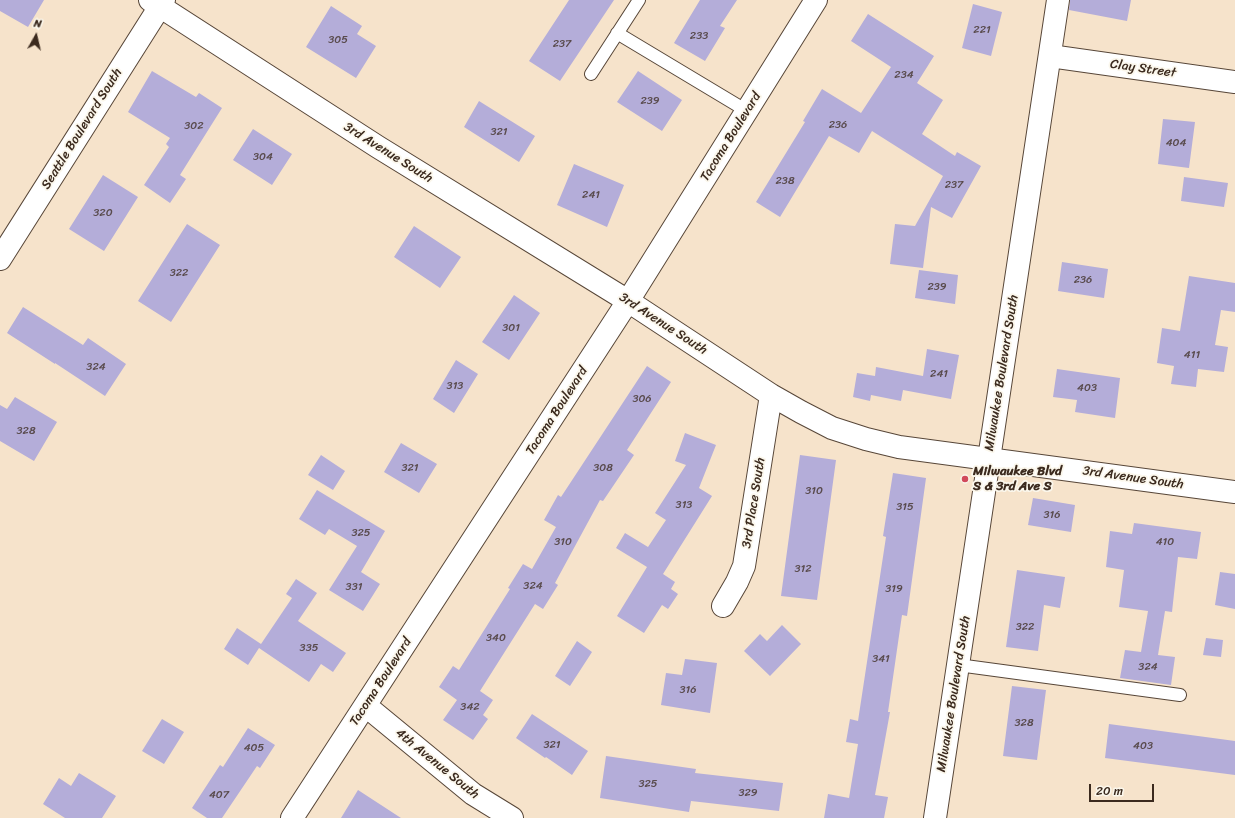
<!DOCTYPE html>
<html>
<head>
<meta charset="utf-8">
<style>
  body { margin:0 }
  #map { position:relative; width:1235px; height:818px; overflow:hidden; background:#f6e3cb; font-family:Sriracha,sans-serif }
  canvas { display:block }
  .north { position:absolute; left:16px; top:16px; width:40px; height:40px; -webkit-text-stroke:3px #fbf7ec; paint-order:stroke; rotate:8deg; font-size:11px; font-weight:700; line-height:16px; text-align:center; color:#3b2a1e }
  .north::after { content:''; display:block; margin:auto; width:14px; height:18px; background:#3b2a1e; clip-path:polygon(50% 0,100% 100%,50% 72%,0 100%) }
  .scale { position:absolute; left:1089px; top:784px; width:65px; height:18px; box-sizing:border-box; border:2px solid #3b2a1e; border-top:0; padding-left:5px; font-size:12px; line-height:14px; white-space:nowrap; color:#3b2a1e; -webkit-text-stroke:3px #fbf7ec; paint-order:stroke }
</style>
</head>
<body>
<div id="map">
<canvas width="1235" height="818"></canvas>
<div class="north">N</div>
<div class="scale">20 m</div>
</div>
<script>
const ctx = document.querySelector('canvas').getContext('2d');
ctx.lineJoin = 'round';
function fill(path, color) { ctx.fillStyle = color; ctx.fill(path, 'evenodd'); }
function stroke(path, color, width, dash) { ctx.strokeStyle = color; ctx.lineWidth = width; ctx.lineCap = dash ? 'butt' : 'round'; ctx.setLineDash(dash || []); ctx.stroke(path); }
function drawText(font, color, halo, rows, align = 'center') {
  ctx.font = font + ' Sriracha,sans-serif'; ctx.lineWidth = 3.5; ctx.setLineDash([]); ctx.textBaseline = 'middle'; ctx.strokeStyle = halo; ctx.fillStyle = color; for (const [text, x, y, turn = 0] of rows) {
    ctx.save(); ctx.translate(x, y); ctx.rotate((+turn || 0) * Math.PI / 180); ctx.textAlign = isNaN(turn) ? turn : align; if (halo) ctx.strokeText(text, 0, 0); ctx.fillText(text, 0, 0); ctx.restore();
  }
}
const building = new Path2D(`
  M 0,0 L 44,0 L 28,27 L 0,11 Z
  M 569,0 L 614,0 L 560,81 L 529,61 Z
  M 700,0 L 737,0 L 720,26 L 725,28 L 705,61 L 674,43 Z
  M 1070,0 L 1131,0 L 1127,21 L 1069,10 Z
  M 973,4 L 1002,12 L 991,56 L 962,48 Z
  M 331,6 L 362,26 L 357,34 L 376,46 L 356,78 L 306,47 Z
  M 868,14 L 934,56 L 917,83 L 943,100 L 922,134 L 955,156 L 957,152 L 981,166 L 952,218 L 931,207 L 923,268 L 890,264 L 895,224 L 915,226 L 943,176 L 872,131 L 859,153 L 829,136 L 780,217 L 756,202 L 805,122 L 803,121 L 822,89 L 861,113 L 891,67 L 851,41 Z
  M 152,71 L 196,97 L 199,93 L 222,108 L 180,175 L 186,179 L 170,203 L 144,185 L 169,147 L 166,144 L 170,138 L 128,112 Z
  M 638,71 L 682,100 L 662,131 L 617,102 Z
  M 479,101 L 535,136 L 519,162 L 464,127 Z
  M 1163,119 L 1195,122 L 1189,168 L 1158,164 Z
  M 253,129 L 292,154 L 272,185 L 233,160 Z
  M 574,164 L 624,185 L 607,227 L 557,205 Z
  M 103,175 L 138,197 L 104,251 L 69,229 Z
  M 1184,177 L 1228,183 L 1224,207 L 1181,201 Z
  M 187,224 L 220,245 L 171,322 L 138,301 Z
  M 414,226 L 461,257 L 440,288 L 394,257 Z
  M 1062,262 L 1108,269 L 1104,298 L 1058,291 Z
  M 919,270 L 958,275 L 955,304 L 915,298 Z
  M 1189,276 L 1235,283 L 1235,312 L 1221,310 L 1215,345 L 1228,347 L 1224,372 L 1198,369 L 1196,387 L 1171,384 L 1174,366 L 1157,363 L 1162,328 L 1180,331 Z
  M 514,295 L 540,313 L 509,360 L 482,342 Z
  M 23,307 L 83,345 L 88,338 L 126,364 L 105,396 L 55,363 L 55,364 L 7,333 Z
  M 927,349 L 959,355 L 951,399 L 903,390 L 901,401 L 871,395 L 870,401 L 853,397 L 857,373 L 875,376 L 876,367 L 923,376 Z
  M 456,360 L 478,374 L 454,413 L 433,399 Z
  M 647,366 L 671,382 L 627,450 L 634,455 L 603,501 L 600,500 L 555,583 L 558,585 L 543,609 L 535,604 L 480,691 L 493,700 L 483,715 L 488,719 L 473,740 L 443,720 L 457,700 L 439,687 L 453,666 L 459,670 L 510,589 L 508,588 L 523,564 L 532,569 L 556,527 L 544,520 L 558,495 L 561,497 Z
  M 1057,369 L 1120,378 L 1115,418 L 1075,412 L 1077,400 L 1053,397 Z
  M 15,397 L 57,422 L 34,461 L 0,441 L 0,405 L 7,409 Z
  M 685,433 L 716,445 L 699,488 L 712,496 L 663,574 L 675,582 L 671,589 L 678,594 L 668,609 L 662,605 L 644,633 L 617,616 L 647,567 L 616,548 L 625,533 L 648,547 L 666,520 L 655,513 L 686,465 L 675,461 Z
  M 401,443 L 437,464 L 419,493 L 384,472 Z
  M 321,455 L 345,471 L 333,490 L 308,475 Z
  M 800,455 L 836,460 L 817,600 L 781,596 Z
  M 893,473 L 926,478 L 907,616 L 902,615 L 888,712 L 890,712 L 875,795 L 888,797 L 884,818 L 824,818 L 828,794 L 849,798 L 858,744 L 846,742 L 850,719 L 858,721 L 886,537 L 883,536 Z
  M 317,490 L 385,531 L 361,572 L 380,584 L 363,611 L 329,590 L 357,546 L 329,529 L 325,535 L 299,519 Z
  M 1033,498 L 1075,505 L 1071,532 L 1028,525 Z
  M 1134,523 L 1201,532 L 1197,559 L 1178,557 L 1172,612 L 1165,611 L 1158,655 L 1175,657 L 1171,685 L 1120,678 L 1125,650 L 1141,652 L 1148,611 L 1119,607 L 1124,570 L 1106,567 L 1110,531 L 1132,534 Z
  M 1017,570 L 1065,577 L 1060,608 L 1044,605 L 1038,651 L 1006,647 Z
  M 1220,572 L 1235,574 L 1235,609 L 1215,605 Z
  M 296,579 L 317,593 L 298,621 L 346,653 L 333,672 L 321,664 L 309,682 L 259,648 L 248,665 L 224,649 L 237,628 L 261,644 L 292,598 L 286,594 Z
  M 782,625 L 801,644 L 770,676 L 744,651 L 760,634 L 767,641 Z
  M 1206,638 L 1223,640 L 1221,657 L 1203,655 Z
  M 577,641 L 592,652 L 570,686 L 555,676 Z
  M 685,659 L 717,663 L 710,713 L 661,705 L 666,673 L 682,675 Z
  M 1012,686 L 1046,690 L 1037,760 L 1003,756 Z
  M 532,714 L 588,751 L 572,775 L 546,757 L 545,758 L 516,738 Z
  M 162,719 L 184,732 L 164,764 L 142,751 Z
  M 1109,724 L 1235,741 L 1235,775 L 1105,758 Z
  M 248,728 L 275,745 L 260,768 L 257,766 L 222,818 L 207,818 L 192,808 L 220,765 L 223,767 Z
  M 606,756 L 696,769 L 695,773 L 783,783 L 779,811 L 691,801 L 689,812 L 600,798 Z
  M 79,773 L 116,796 L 102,818 L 65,818 L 43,804 L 59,778 L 71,786 Z
  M 358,790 L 401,818 L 341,818 Z`);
const lane = new Path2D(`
  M 617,33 L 747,111
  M 591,74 L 639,0
  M 958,665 L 1180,695`);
const street = new Path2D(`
  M 150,0 L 378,147 L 628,301 L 771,395 L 801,412 L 832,428 L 866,439 L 899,447 L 1235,492
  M 1050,56 L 1235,82
  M 0,259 L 164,0
  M 723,606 L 737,582 L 744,566 L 771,395
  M 366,706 L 473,794 L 512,818
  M 292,818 L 628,301 L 816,0`);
const secondary = new Path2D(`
  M 935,818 L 1058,0`);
const markers = [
  [965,479,4,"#d1495b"]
];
const numberNames = [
  ["221",982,30],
  ["233",699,36],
  ["305",338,40],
  ["237",562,44],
  ["234",904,75],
  ["239",650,101],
  ["236",838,125],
  ["302",194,126],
  ["321",499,132],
  ["404",1176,143],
  ["304",263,157],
  ["238",785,181],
  ["237",954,185],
  ["241",591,195],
  ["320",103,213],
  ["322",179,273],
  ["236",1083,280],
  ["239",937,287],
  ["301",511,328],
  ["411",1192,355],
  ["324",96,367],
  ["241",939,374],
  ["313",455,386],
  ["403",1087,388],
  ["306",642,399],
  ["328",26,431],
  ["321",410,468],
  ["308",603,468],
  ["310",814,491],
  ["313",684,505],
  ["315",905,507],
  ["316",1052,515],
  ["325",361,533],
  ["310",563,542],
  ["410",1165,542],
  ["312",803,569],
  ["324",533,586],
  ["331",354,587],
  ["319",894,589],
  ["322",1025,627],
  ["340",496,638],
  ["335",309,648],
  ["341",881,659],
  ["324",1148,667],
  ["316",688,690],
  ["342",470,707],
  ["328",1024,723],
  ["321",552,745],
  ["403",1143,746],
  ["405",254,748],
  ["325",648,784],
  ["329",748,793],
  ["407",219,795]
];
const streetNames = [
  ["Clay Street",1143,69,8],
  ["Seattle Boulevard South",82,129,-58],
  ["Tacoma Boulevard",731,137,-58],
  ["3rd Avenue South",388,153,32],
  ["3rd Avenue South",663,324,33],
  ["Milwaukee Boulevard South",1002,373,-81],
  ["Tacoma Boulevard",557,411,-57],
  ["3rd Avenue South",1133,478,8],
  ["3rd Place South",754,503,-81],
  ["Tacoma Boulevard",381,682,-57],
  ["Milwaukee Boulevard South",954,694,-81],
  ["4th Avenue South",437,764,39]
];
const poiNames = [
  ["Milwaukee Blvd",973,472],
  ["S & 3rd Ave S",973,487]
];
fill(building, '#b4add9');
stroke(lane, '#574638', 14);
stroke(street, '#574638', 24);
stroke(secondary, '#574638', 24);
stroke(lane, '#fff', 12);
stroke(street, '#fff', 22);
stroke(secondary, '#fff', 22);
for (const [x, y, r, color] of markers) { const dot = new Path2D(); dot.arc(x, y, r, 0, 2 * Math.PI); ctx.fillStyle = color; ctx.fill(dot); stroke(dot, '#fbf7ec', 1.5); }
drawText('11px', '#594b4d', null, numberNames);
drawText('13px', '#3b2a1e', '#fbf7ec', streetNames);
drawText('bold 13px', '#3b2a1e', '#fbf7ec', poiNames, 'left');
</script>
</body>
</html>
